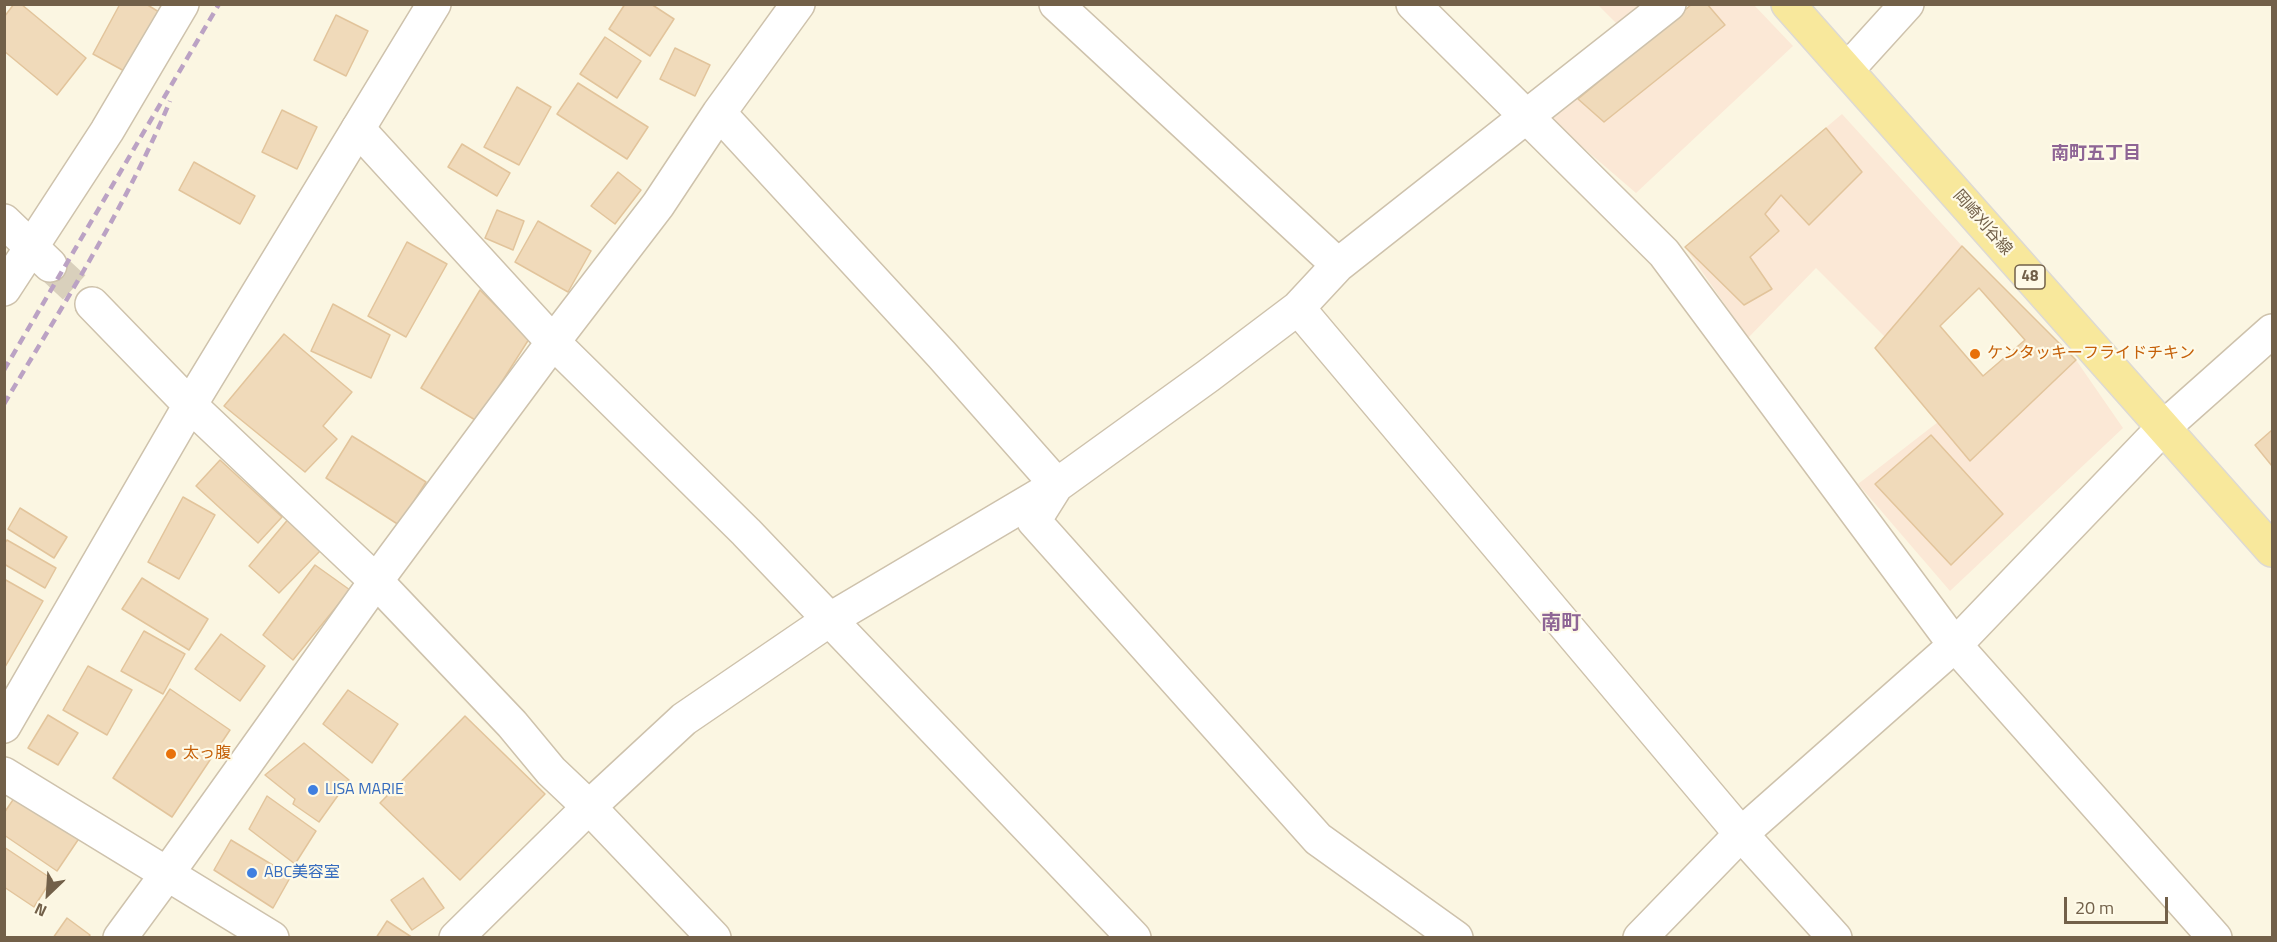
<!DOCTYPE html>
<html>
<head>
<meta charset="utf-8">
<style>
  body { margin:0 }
  #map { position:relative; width:2277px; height:942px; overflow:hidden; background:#fbf6e2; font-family:"Titillium Web",sans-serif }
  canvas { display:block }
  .frame { position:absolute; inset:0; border:6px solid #726049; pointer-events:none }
  .north { position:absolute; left:18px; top:864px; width:60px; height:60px; -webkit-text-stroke:4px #fefae8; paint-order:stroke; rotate:205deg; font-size:16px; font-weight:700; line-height:24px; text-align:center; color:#726049 }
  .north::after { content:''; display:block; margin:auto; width:21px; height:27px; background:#726049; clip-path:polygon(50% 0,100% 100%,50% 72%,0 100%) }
  .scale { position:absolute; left:2064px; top:897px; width:104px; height:27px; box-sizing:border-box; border:3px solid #726049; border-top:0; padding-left:8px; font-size:18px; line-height:21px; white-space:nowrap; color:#726049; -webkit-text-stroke:4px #fefae8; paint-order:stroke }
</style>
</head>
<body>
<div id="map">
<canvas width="2277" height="942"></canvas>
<div class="frame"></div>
<div class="north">N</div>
<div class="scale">20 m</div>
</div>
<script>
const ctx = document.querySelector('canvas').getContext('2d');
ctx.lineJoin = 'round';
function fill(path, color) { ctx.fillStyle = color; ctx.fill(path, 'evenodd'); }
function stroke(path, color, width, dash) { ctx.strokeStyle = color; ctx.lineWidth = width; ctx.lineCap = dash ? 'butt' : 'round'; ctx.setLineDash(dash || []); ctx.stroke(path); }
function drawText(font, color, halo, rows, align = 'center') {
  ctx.font = font + ' "Titillium Web","Noto Sans JP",sans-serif'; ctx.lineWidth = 4.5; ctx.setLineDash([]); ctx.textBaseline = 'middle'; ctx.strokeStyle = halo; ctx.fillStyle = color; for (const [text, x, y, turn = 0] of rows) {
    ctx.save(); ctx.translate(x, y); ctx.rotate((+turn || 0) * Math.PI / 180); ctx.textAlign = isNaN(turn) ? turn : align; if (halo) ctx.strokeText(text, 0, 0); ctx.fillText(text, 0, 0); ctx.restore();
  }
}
const commercial = new Path2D(`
  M 1598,5 L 1644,5 L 1619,26 Z
  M 1692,5 L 1754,5 L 1793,46 L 1636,193 L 1551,120 Z
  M 1842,114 L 1962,246 L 1886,338 L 1816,268 L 1748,338 L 1685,247 Z
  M 2076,360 L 2123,428 L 1950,591 L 1858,484 L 1938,422 L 1970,461 Z`);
const building = new Path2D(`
  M 14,4 L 21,4 L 86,58 L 57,95 L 4,51 L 4,17 Z
  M 120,4 L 146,4 L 159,12 L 126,72 L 93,54 Z
  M 625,4 L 651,4 L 674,19 L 650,56 L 609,29 Z
  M 1692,4 L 1707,4 L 1725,25 L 1604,122 L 1578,99 Z
  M 336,15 L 368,31 L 346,76 L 314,60 Z
  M 605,37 L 641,61 L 617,98 L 580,74 Z
  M 675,48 L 710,65 L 695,96 L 660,79 Z
  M 578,83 L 648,127 L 627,159 L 557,114 Z
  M 517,87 L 551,107 L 519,165 L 484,147 Z
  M 282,110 L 317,127 L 297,169 L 262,152 Z
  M 1826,128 L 1862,172 L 1809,225 L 1781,195 L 1765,214 L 1779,231 L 1750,257 L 1772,289 L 1744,305 L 1685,247 Z
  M 462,144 L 510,173 L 497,196 L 448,167 Z
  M 194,162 L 255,196 L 240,224 L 179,190 Z
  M 618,172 L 641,190 L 615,224 L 591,206 Z
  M 497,210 L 524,221 L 513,250 L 485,238 Z
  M 538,221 L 591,251 L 568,292 L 515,262 Z
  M 407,242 L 447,264 L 406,337 L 368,316 Z
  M 1962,246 L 2076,360 L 1970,461 L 1875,348 Z
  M 1979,288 L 2025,340 L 1983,376 L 1940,326 Z
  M 480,290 L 529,339 L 477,421 L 421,388 Z
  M 333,304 L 390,335 L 371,378 L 311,351 Z
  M 284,334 L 352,392 L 323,426 L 337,439 L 305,472 L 224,406 Z
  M 2272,430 L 2272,466 L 2255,445 Z
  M 1931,435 L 2003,514 L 1951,565 L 1875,484 Z
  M 352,436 L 426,482 L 399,525 L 326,478 Z
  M 220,460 L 282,517 L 258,543 L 196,486 Z
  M 183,497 L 215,515 L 179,579 L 148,562 Z
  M 20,508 L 67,537 L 54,558 L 8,529 Z
  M 290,517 L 322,549 L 279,593 L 249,566 Z
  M 7,540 L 56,568 L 45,588 L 4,564 L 4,544 Z
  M 315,565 L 350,590 L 293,660 L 263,635 Z
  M 142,578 L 208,619 L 189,650 L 122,609 Z
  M 4,579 L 43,601 L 5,667 L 4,667 Z
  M 144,631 L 185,654 L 163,694 L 121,671 Z
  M 221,634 L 265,666 L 240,701 L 195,669 Z
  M 88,666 L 132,690 L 107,735 L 63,710 Z
  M 170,689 L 230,730 L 172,817 L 113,778 Z
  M 348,690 L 398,724 L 372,763 L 323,724 Z
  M 48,715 L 78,733 L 58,765 L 28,748 Z
  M 465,716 L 545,794 L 460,880 L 380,803 Z
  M 304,743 L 349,780 L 319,822 L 293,804 L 295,799 L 265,775 Z
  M 17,794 L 80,837 L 57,871 L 4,835 L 4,813 Z
  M 267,796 L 316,831 L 295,864 L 249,829 Z
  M 231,840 L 291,876 L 273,908 L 214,870 Z
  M 4,847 L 52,879 L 34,907 L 4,887 Z
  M 423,878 L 444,908 L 412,930 L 391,900 Z
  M 67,918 L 90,935 L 88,938 L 53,938 Z
  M 387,921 L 413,938 L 376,938 Z`);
const tertiaryTunnel = new Path2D(`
  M 50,265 L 92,304`);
const minor = new Path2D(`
  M 1056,4 L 1338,265
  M 1413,4 L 1664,253 L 1955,645 L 2215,938
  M 1847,70 L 1907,4
  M 719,113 L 942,355 L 1057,485
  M 358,129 L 553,342 L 746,532 L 1134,938
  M 4,289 L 107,131 L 182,4
  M 1298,308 L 1741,834 L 1835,938
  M 1056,486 L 1034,521 L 1318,839 L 1456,938
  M 4,774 L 272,938
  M 120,938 L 167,874 L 376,581 L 553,342 L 658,205 L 719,113 L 798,4
  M 456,938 L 589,807 L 684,719 L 829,620 L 1057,485 L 1208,376 L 1298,308 L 1338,265 L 1669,4`);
const tertiary = new Path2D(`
  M 4,221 L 50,265
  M 92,304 L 190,405 L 376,581 L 512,724 L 551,771 L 589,807 L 714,938
  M 4,726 L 190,405 L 434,4
  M 1640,938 L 1741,834 L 1955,645 L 2163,428 L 2272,331`);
const primary = new Path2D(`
  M 1788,4 L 2272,550`);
const rail = new Path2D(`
  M 4,370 L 219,4
  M 4,404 C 63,305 126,207 170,101`);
const markers = [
  [1975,354,6,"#e8710a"],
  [171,754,6,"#e8710a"],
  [313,790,6,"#3f7fe0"],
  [252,873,6,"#3f7fe0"]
];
const shields = [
  [2030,277,30]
];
const shieldNames = [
  ["48",2030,277]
];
const streetNames = [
  ["岡崎刈谷線",1982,223,49]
];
const foodNames = [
  ["ケンタッキーフライドチキン",1987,354],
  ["太っ腹",183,754]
];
const shopNames = [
  ["LISA MARIE",325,790],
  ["ABC美容室",264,873]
];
const neighbourhoodNames = [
  ["南町五丁目",2096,155]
];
const quarterNames = [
  ["南町",1561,624]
];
fill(commercial, '#fbe8d6');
fill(building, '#f0daba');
stroke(building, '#e2c49b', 1.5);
stroke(tertiaryTunnel, '#d9d0bc', 33, [33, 16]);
stroke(minor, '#cec2ac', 36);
stroke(tertiary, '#cec2ac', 36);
stroke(primary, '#ddd9d3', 36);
stroke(minor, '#fff', 33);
stroke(tertiary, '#fff', 33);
stroke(primary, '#f8e89c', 33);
stroke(rail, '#bba2c4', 4.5, [9, 6]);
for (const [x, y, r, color] of markers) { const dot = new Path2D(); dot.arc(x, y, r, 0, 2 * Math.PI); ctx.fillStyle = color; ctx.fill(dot); stroke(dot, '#fefae8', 2); }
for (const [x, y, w] of shields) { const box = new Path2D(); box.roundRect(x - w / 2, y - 12, w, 24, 4.5); ctx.fillStyle = '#fefae8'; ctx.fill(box); stroke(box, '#726049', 1.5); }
drawText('bold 15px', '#726049', null, shieldNames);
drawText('16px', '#726049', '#fefae8', streetNames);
drawText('16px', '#c56008', '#fefae8', foodNames, 'left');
drawText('16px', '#366cbe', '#fefae8', shopNames, 'left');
drawText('bold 18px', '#8e6595', '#fefae8', neighbourhoodNames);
drawText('bold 20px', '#8e6595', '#fefae8', quarterNames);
</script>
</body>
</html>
